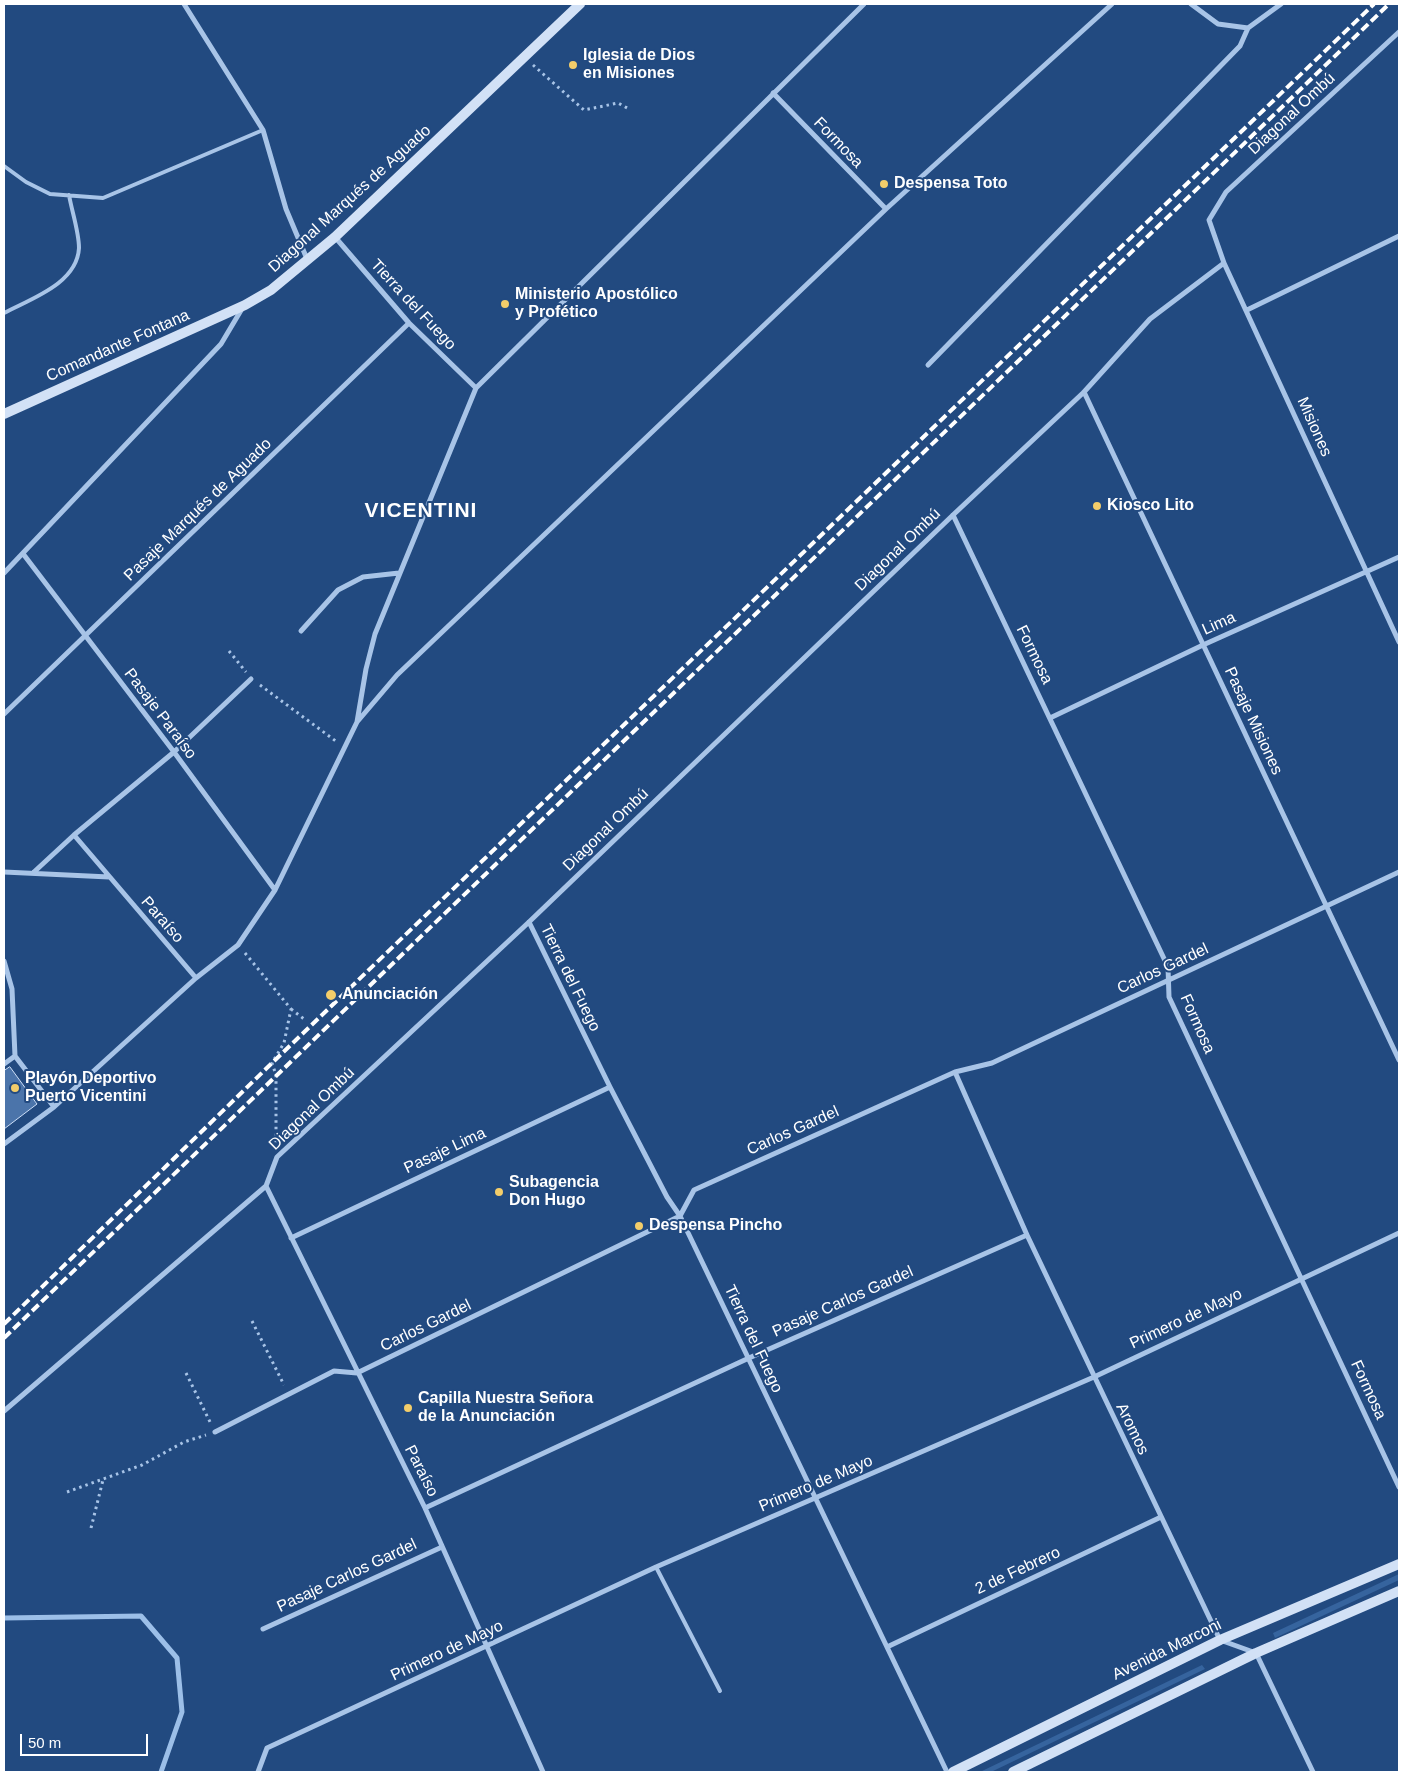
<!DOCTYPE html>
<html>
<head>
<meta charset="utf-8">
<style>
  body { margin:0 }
  #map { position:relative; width:1403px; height:1776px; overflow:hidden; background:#224a80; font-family:Arial,sans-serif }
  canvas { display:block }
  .frame { position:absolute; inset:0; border:5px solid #fff; pointer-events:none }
  .scale { position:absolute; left:20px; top:1734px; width:128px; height:22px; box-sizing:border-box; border:2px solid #fff; border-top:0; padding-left:6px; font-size:15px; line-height:18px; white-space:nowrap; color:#fff; -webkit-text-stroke:4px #224a80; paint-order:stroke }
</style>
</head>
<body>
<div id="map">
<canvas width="1403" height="1776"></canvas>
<div class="frame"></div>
<div class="scale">50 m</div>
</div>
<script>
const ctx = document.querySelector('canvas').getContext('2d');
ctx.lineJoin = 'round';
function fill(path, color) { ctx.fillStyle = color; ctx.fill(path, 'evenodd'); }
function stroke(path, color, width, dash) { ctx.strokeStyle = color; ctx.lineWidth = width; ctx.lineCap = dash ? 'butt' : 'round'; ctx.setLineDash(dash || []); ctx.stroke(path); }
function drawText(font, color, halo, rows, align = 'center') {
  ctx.font = font + ' Arial,sans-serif'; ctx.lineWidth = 4; ctx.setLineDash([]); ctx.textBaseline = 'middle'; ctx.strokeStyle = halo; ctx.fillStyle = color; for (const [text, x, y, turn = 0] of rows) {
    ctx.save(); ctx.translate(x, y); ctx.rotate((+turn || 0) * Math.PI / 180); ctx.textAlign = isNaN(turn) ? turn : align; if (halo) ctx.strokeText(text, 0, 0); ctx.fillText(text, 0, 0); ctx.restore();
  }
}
const green = new Path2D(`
  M 1399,1574 L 1399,1580 L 1275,1638 L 1273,1633 Z
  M 1202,1665 L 1205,1669 L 991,1772 L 980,1772 Z`);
const stream = new Path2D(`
  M 4,1618 L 141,1616 L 177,1658 L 182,1712 L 161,1772`);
const building = new Path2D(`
  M 10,1067 L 37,1104 L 4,1129 L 4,1071 Z`);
const path = new Path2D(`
  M 533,65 L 584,110 L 618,103 L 629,109
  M 229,651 L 246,672
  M 260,685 L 337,742
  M 245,953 L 291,1009 L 284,1043 L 272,1063 L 276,1075 L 276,1143
  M 291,1009 L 304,1019
  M 252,1321 L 284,1385
  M 186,1373 L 211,1424
  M 67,1492 L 142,1465 L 184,1442 L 206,1435
  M 91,1528 L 103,1480`);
const lane = new Path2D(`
  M 4,166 L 26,182 L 50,194 L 103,198 L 263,130
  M 4,313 C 30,299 77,284 79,248 C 79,232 72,212 69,195
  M 656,1567 L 720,1691`);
const street = new Path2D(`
  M 184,4 L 263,130 L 286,209 L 307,259
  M 1191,4 L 1218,24 L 1248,28
  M 1399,32 L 1226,192 L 1209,220 L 1224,263 L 1399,642
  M 773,93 L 886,209
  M 335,237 L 409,323 L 476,388
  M 1247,310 L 1399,236
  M 928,365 L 1240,46 L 1248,28 L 1281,4
  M 1084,392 L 1399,1060
  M 953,515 L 1168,967 L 1169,997 L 1399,1487
  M 24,555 L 174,752 L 275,890
  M 4,573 L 221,344 L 243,307
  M 301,631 L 338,590 L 363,577 L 399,573
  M 4,714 L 409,323
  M 1050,718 L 1203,645 L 1399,557
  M 357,722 L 366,669 L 375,634 L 476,388 L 864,4
  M 74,835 L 196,978
  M 4,872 L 109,877
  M 34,872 L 74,835 L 174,752 L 251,679
  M 529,922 L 610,1087 L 667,1197 L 680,1216 L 947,1772
  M 4,961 L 12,989 L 15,1056 L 4,1064
  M 15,1056 L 54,1107
  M 955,1072 L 1027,1235 L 1220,1640 L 1256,1653 L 1313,1772
  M 4,1144 L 54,1107 L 196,978 L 238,945 L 275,890 L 357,722 L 397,675 L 886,209 L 1112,4
  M 266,1186 L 425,1508 L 543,1772
  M 291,1238 L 610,1087
  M 4,1411 L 266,1186 L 277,1157 L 529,922 L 953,515 L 1084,392 L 1150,319 L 1224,263
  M 215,1432 L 334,1371 L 357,1373 L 680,1216 L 694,1190 L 955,1072 L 992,1063 L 1399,872
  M 425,1508 L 749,1358 L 1027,1235
  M 263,1629 L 442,1547
  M 887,1647 L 1161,1517
  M 258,1772 L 267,1748 L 656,1567 L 1094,1377 L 1399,1233`);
const secondary = new Path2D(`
  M 4,414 L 245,305 L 271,290 L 335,237 L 580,4
  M 953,1772 L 1220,1640 L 1399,1564
  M 1013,1772 L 1256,1653 L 1399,1591`);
const rail = new Path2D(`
  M 4,1324 L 272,1063 L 1374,4
  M 4,1338 L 1389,4`);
const markers = [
  [573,65,5,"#f3cd6a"],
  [884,184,5,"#f3cd6a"],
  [505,304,5,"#f3cd6a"],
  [1097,506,5,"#f3cd6a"],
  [331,995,6,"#f3cd6a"],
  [15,1088,5,"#f3cd6a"],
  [499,1192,5,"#f3cd6a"],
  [639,1226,5,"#f3cd6a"],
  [408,1408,5,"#f3cd6a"]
];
const poiNames = [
  ["Iglesia de Dios",583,56],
  ["en Misiones",583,74],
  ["Despensa Toto",894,184],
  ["Ministerio Apostólico",515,295],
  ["y Profético",515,313],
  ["Kiosco Lito",1107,506],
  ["Anunciación",342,995],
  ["Playón Deportivo",25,1079],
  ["Puerto Vicentini",25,1097],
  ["Subagencia",509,1183],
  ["Don Hugo",509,1201],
  ["Despensa Pincho",649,1226],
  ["Capilla Nuestra Señora",418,1399],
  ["de la Anunciación",418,1417]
];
const streetNames = [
  ["Diagonal Ombú",1292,114,-43],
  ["Formosa",838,143,46],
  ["Diagonal Marqués de Aguado",350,199,-42],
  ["Tierra del Fuego",413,305,47],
  ["Comandante Fontana",118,346,-24],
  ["Misiones",1314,427,66],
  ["Pasaje Marqués de Aguado",198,510,-44],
  ["Diagonal Ombú",898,550,-44],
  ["Lima",1219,624,-24],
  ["Formosa",1034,655,64],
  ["Pasaje Paraíso",160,714,53],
  ["Pasaje Misiones",1253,721,65],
  ["Diagonal Ombú",606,830,-44],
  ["Paraíso",162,920,49],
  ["Carlos Gardel",1163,969,-25],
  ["Tierra del Fuego",570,978,64],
  ["Formosa",1197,1024,66],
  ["Diagonal Ombú",312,1109,-44],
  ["Carlos Gardel",793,1131,-24],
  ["Pasaje Lima",445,1151,-25],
  ["Pasaje Carlos Gardel",843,1302,-24],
  ["Primero de Mayo",1186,1319,-25],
  ["Carlos Gardel",426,1326,-26],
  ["Tierra del Fuego",753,1339,65],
  ["Formosa",1368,1390,65],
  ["Aromos",1132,1429,64],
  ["Paraíso",421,1471,63],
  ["Primero de Mayo",816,1484,-23],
  ["2 de Febrero",1018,1571,-25],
  ["Pasaje Carlos Gardel",347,1576,-25],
  ["Avenida Marconi",1167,1650,-26],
  ["Primero de Mayo",447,1651,-25]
];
const districtNames = [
  ["VICENTINI",421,511]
];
fill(green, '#36649e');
stroke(stream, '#9cbfe8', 5);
fill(building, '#4b74aa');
stroke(building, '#ccdef6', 1);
stroke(path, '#a8c4e7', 3, [2.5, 4]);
stroke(lane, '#a8c4e7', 4);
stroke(street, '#a8c4e7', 5);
stroke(secondary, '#d2e1f6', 10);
stroke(rail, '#fff', 4, [9, 4]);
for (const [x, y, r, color] of markers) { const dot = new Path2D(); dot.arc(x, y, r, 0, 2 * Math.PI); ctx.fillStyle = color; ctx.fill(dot); stroke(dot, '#224a80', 2); }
drawText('bold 16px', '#fff', '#224a80', poiNames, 'left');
drawText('16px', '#fff', '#224a80', streetNames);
ctx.letterSpacing = '1px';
drawText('bold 21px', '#fff', '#224a80', districtNames);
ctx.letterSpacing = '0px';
</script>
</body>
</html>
